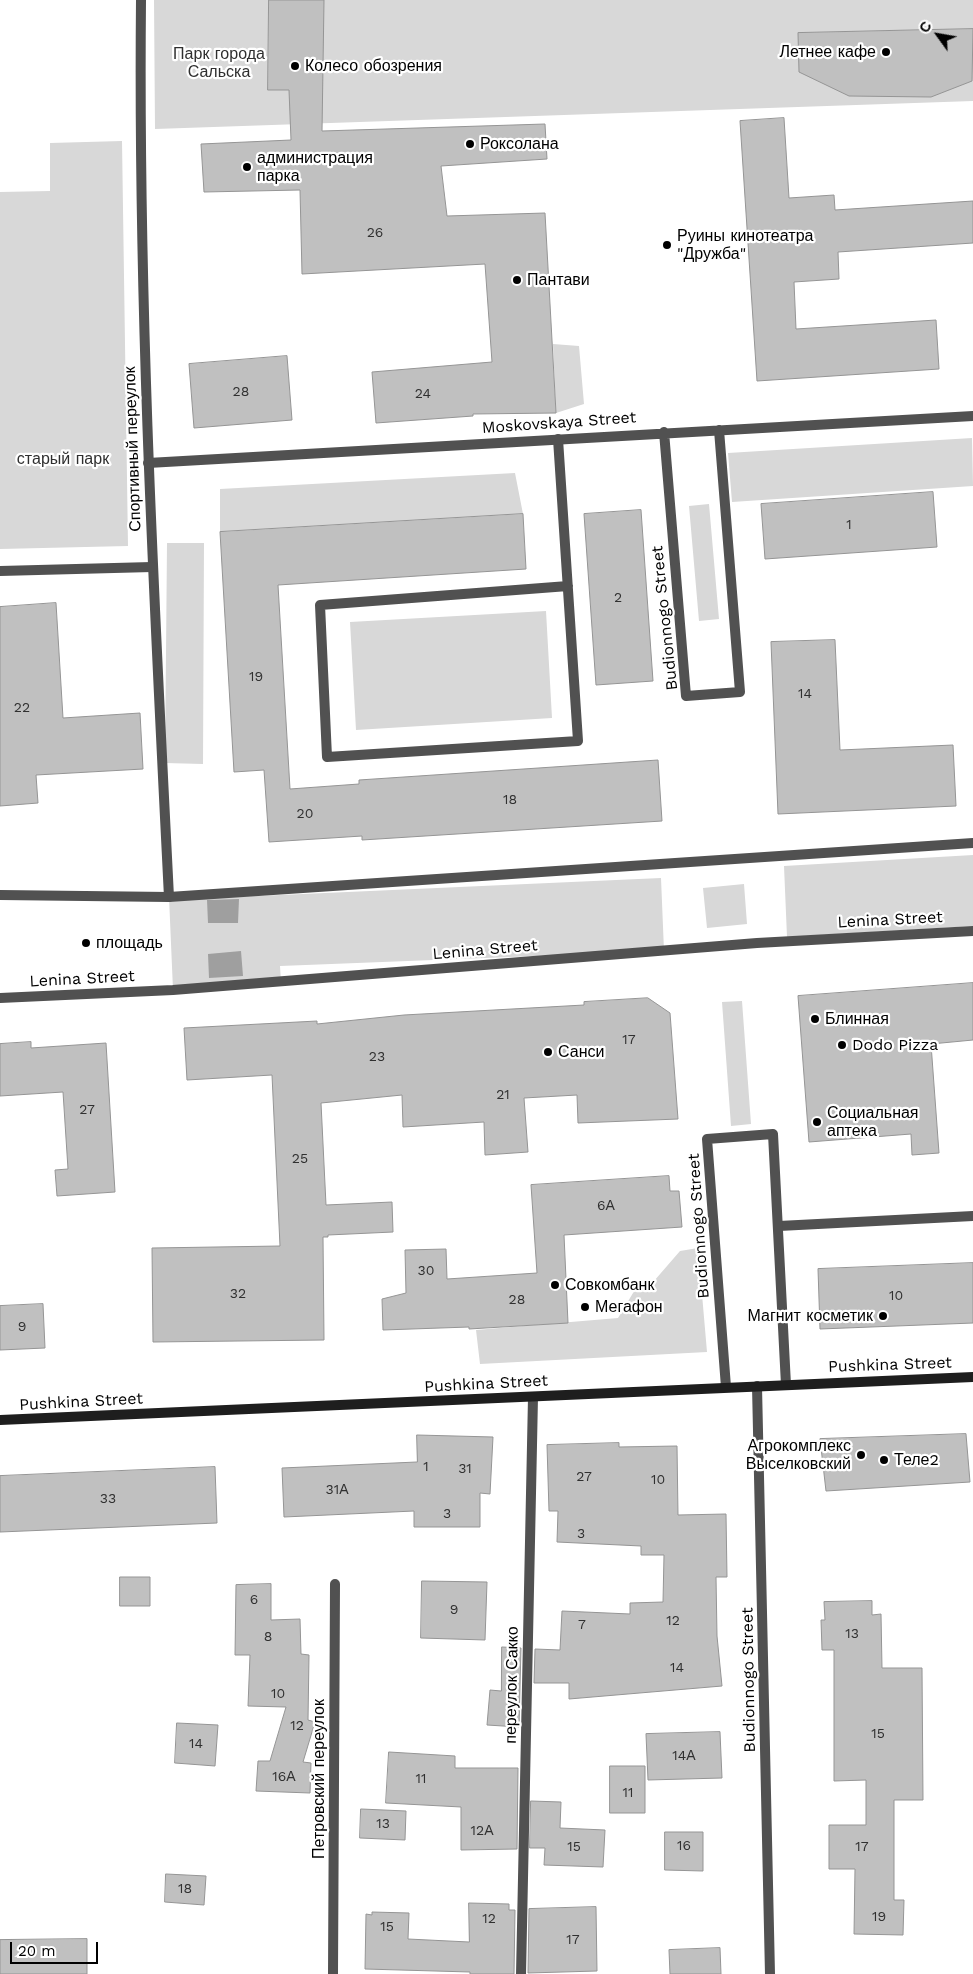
<!DOCTYPE html>
<html>
<head>
<meta charset="utf-8">
<style>
  body { margin:0 }
  #map { position:relative; width:973px; height:1974px; overflow:hidden; background:#fff; font-family:"Work Sans",sans-serif }
  canvas { display:block }
  .north { position:absolute; left:913px; top:10px; width:50px; height:50px; -webkit-text-stroke:4px #fff; paint-order:stroke; rotate:302deg; font-size:14px; font-weight:700; line-height:20px; text-align:center; color:#000 }
  .north::after { content:''; display:block; margin:auto; width:18px; height:22px; background:#000; clip-path:polygon(50% 0,100% 100%,50% 72%,0 100%) }
  .scale { position:absolute; left:10px; top:1942px; width:88px; height:22px; box-sizing:border-box; border:2px solid #000; border-top:0; padding-left:6px; font-size:15px; line-height:18px; white-space:nowrap; color:#000; -webkit-text-stroke:4px #fff; paint-order:stroke }
</style>
</head>
<body>
<div id="map">
<canvas width="973" height="1974"></canvas>
<div class="north">С</div>
<div class="scale">20 m</div>
</div>
<script>
const ctx = document.querySelector('canvas').getContext('2d');
ctx.lineJoin = 'round';
function fill(path, color) { ctx.fillStyle = color; ctx.fill(path, 'evenodd'); }
function stroke(path, color, width, dash) { ctx.strokeStyle = color; ctx.lineWidth = width; ctx.lineCap = dash ? 'butt' : 'round'; ctx.setLineDash(dash || []); ctx.stroke(path); }
function drawText(font, color, halo, rows, align = 'center') {
  ctx.font = font + ' "Work Sans",sans-serif'; ctx.lineWidth = 4.5; ctx.setLineDash([]); ctx.textBaseline = 'middle'; ctx.strokeStyle = halo; ctx.fillStyle = color; for (const [text, x, y, turn = 0] of rows) {
    ctx.save(); ctx.translate(x, y); ctx.rotate((+turn || 0) * Math.PI / 180); ctx.textAlign = isNaN(turn) ? turn : align; if (halo) ctx.strokeText(text, 0, 0); ctx.fillText(text, 0, 0); ctx.restore();
  }
}
const green = new Path2D(`
  M 154,0 L 973,0 L 973,101 L 155,129 Z
  M 122,141 L 128,546 L 0,549 L 0,192 L 50,191 L 50,143 Z
  M 553,344 L 579,346 L 584,404 L 556,413 Z
  M 972,438 L 973,486 L 732,502 L 728,453 Z
  M 515,473 L 523,514 L 220,532 L 220,489 Z
  M 709,504 L 719,619 L 699,621 L 689,506 Z
  M 167,543 L 204,543 L 203,764 L 165,763 Z
  M 546,611 L 552,718 L 356,730 L 350,622 Z
  M 973,855 L 973,926 L 787,937 L 784,866 Z
  M 661,878 L 664,951 L 280,966 L 281,982 L 173,990 L 169,897 L 258,896 Z
  M 744,884 L 747,924 L 707,928 L 703,888 Z
  M 742,1001 L 751,1124 L 731,1126 L 722,1002 Z
  M 698,1248 L 707,1352 L 480,1364 L 476,1330 L 618,1318 L 639,1283 L 654,1281 L 680,1251 Z`);
const water = new Path2D(`
  M 239,899 L 238,923 L 208,923 L 207,900 Z
  M 241,951 L 243,976 L 209,978 L 208,954 Z`);
const building = new Path2D(`
  M 269,0 L 324,0 L 322,131 L 545,124 L 547,159 L 441,166 L 447,216 L 545,213 L 556,413 L 473,414 L 473,416 L 376,423 L 372,372 L 492,362 L 485,264 L 302,274 L 300,190 L 204,192 L 201,144 L 291,140 L 289,90 L 268,90 Z
  M 973,29 L 972,81 L 931,97 L 849,96 L 799,72 L 798,33 Z
  M 784,118 L 789,198 L 834,195 L 835,210 L 973,201 L 973,243 L 838,252 L 839,279 L 794,282 L 796,329 L 936,320 L 939,369 L 757,381 L 740,121 Z
  M 287,356 L 292,420 L 194,428 L 189,364 Z
  M 933,492 L 937,547 L 765,559 L 761,504 Z
  M 641,510 L 653,681 L 596,685 L 584,514 Z
  M 523,514 L 526,569 L 278,585 L 290,789 L 359,784 L 359,780 L 658,760 L 662,821 L 362,840 L 362,836 L 269,842 L 264,770 L 234,772 L 220,532 Z
  M 56,603 L 63,718 L 140,713 L 143,769 L 36,775 L 38,803 L 0,806 L 0,607 Z
  M 835,640 L 840,750 L 953,745 L 956,806 L 778,814 L 771,642 Z
  M 973,983 L 973,1040 L 931,1044 L 939,1153 L 912,1155 L 911,1134 L 809,1142 L 798,996 Z
  M 648,998 L 670,1013 L 678,1119 L 578,1123 L 577,1095 L 524,1098 L 528,1152 L 485,1155 L 484,1122 L 403,1127 L 402,1095 L 321,1103 L 326,1205 L 392,1202 L 393,1232 L 328,1235 L 328,1237 L 323,1237 L 324,1340 L 153,1342 L 152,1248 L 280,1246 L 272,1075 L 187,1080 L 184,1028 L 317,1021 L 317,1024 L 404,1015 L 584,1005 L 584,1002 Z
  M 31,1042 L 31,1048 L 106,1043 L 115,1192 L 57,1196 L 55,1170 L 68,1169 L 63,1092 L 0,1096 L 0,1044 Z
  M 669,1176 L 670,1191 L 679,1191 L 682,1227 L 564,1235 L 568,1323 L 469,1329 L 469,1327 L 383,1330 L 382,1299 L 406,1293 L 405,1250 L 446,1249 L 447,1279 L 537,1273 L 531,1185 Z
  M 973,1263 L 973,1323 L 820,1329 L 818,1269 Z
  M 43,1304 L 45,1348 L 0,1350 L 0,1306 Z
  M 966,1434 L 970,1482 L 826,1491 L 820,1439 Z
  M 417,1435 L 493,1437 L 490,1494 L 480,1493 L 480,1527 L 414,1527 L 414,1511 L 284,1517 L 282,1468 L 417,1462 Z
  M 619,1443 L 619,1447 L 677,1446 L 678,1515 L 726,1514 L 727,1577 L 716,1577 L 717,1636 L 722,1686 L 569,1699 L 569,1683 L 534,1683 L 535,1649 L 560,1650 L 562,1611 L 630,1614 L 630,1603 L 663,1602 L 664,1555 L 641,1555 L 641,1546 L 557,1542 L 558,1511 L 549,1511 L 547,1445 Z
  M 215,1467 L 217,1523 L 0,1532 L 0,1476 Z
  M 120,1577 L 150,1577 L 150,1606 L 120,1606 Z
  M 422,1581 L 487,1582 L 485,1640 L 421,1638 Z
  M 271,1584 L 271,1620 L 300,1619 L 301,1654 L 309,1655 L 308,1720 L 315,1722 L 303,1762 L 311,1763 L 310,1793 L 256,1791 L 258,1761 L 270,1761 L 286,1707 L 248,1706 L 250,1655 L 235,1655 L 236,1585 Z
  M 872,1601 L 872,1615 L 881,1614 L 882,1668 L 922,1668 L 923,1800 L 894,1800 L 894,1900 L 904,1900 L 903,1935 L 854,1934 L 855,1869 L 829,1869 L 829,1825 L 866,1825 L 866,1780 L 834,1781 L 834,1650 L 822,1650 L 821,1620 L 825,1620 L 824,1602 Z
  M 502,1647 L 521,1648 L 519,1727 L 487,1725 L 490,1690 L 501,1691 Z
  M 177,1723 L 218,1725 L 215,1766 L 175,1763 Z
  M 720,1732 L 722,1778 L 648,1780 L 646,1734 Z
  M 389,1752 L 455,1756 L 455,1768 L 518,1768 L 517,1849 L 461,1850 L 461,1807 L 386,1803 Z
  M 610,1766 L 645,1766 L 645,1813 L 610,1813 Z
  M 531,1801 L 561,1802 L 560,1828 L 605,1830 L 603,1867 L 544,1865 L 545,1848 L 530,1848 Z
  M 361,1809 L 406,1811 L 405,1840 L 360,1838 Z
  M 665,1832 L 703,1832 L 703,1871 L 665,1870 Z
  M 166,1874 L 206,1876 L 204,1905 L 165,1902 Z
  M 469,1903 L 509,1904 L 509,1910 L 515,1910 L 514,1974 L 470,1974 L 470,1972 L 365,1969 L 366,1914 L 372,1915 L 372,1912 L 409,1913 L 408,1939 L 469,1942 Z
  M 596,1907 L 597,1971 L 528,1973 L 529,1909 Z
  M 87,1939 L 87,1974 L 0,1974 L 0,1940 Z
  M 720,1948 L 721,1974 L 670,1974 L 669,1950 Z`);
const service = new Path2D(`
  M 141,0 C 138,299 154,598 169,897
  M 558,439 L 578,741 L 327,757 L 320,605 L 568,586
  M 779,1226 L 973,1216`);
const pedestrian = new Path2D(`
  M 0,895 L 169,897 L 973,843
  M 0,998 L 173,990 L 757,943 L 973,931`);
const minor = new Path2D(`
  M 664,432 L 686,696 L 740,692 L 719,430
  M 148,463 L 973,416
  M 0,571 L 152,567
  M 726,1387 L 707,1139 L 773,1134 L 786,1385
  M 333,1974 L 335,1584
  M 521,1974 L 533,1397`);
const tertiary = new Path2D(`
  M 757,1386 L 770,1974`);
const secondary = new Path2D(`
  M 0,1420 L 973,1377`);
const markers = [
  [886,52,5,"#000"],
  [295,66,5,"#000"],
  [470,144,5,"#000"],
  [247,167,5,"#000"],
  [667,245,5,"#000"],
  [517,280,5,"#000"],
  [86,943,5,"#000"],
  [815,1019,5,"#000"],
  [842,1045,5,"#000"],
  [548,1052,5,"#000"],
  [817,1122,5,"#000"],
  [555,1285,5,"#000"],
  [585,1307,5,"#000"],
  [883,1316,5,"#000"],
  [861,1455,5,"#000"],
  [884,1460,5,"#000"]
];
const numberNames = [
  ["26",375,233],
  ["28",241,392],
  ["24",423,394],
  ["1",849,525],
  ["2",618,598],
  ["19",256,677],
  ["14",805,694],
  ["22",22,708],
  ["18",510,800],
  ["20",305,814],
  ["17",629,1040],
  ["23",377,1057],
  ["21",503,1095],
  ["27",87,1110],
  ["25",300,1159],
  ["6А",606,1206],
  ["30",426,1271],
  ["32",238,1294],
  ["10",896,1296],
  ["28",517,1300],
  ["9",22,1327],
  ["1",426,1467],
  ["31",465,1469],
  ["27",584,1477],
  ["10",658,1480],
  ["31А",337,1490],
  ["33",108,1499],
  ["3",447,1514],
  ["3",581,1534],
  ["6",254,1600],
  ["9",454,1610],
  ["12",673,1621],
  ["7",582,1625],
  ["13",852,1634],
  ["8",268,1637],
  ["14",677,1668],
  ["10",278,1694],
  ["12",297,1726],
  ["15",878,1734],
  ["14",196,1744],
  ["14А",684,1756],
  ["16А",284,1777],
  ["11",421,1779],
  ["11",628,1793],
  ["13",383,1824],
  ["12А",482,1831],
  ["16",684,1846],
  ["15",574,1847],
  ["17",862,1847],
  ["18",185,1889],
  ["19",879,1917],
  ["12",489,1919],
  ["15",387,1927],
  ["17",573,1940]
];
const poiNames = [
  ["Летнее кафе",876,52,"right"],
  ["Колесо обозрения",305,66],
  ["Роксолана",480,144],
  ["администрация",257,158],
  ["парка",257,176],
  ["Руины кинотеатра",677,236],
  ["\"Дружба\"",677,254],
  ["Пантави",527,280],
  ["площадь",96,943],
  ["Блинная",825,1019],
  ["Dodo Pizza",852,1045],
  ["Санси",558,1052],
  ["Социальная",827,1113],
  ["аптека",827,1131],
  ["Совкомбанк",565,1285],
  ["Мегафон",595,1307],
  ["Магнит косметик",873,1316,"right"],
  ["Агрокомплекс",851,1446,"right"],
  ["Выселковский",851,1464,"right"],
  ["Теле2",894,1460]
];
const parkNames = [
  ["Парк города",219,54],
  ["Сальска",219,72],
  ["старый парк",63,459]
];
const streetNames = [
  ["Moskovskaya Street",559,423,-4],
  ["Спортивный переулок",133,449,-92],
  ["Budionnogo Street",665,618,-96],
  ["Lenina Street",890,920,-3],
  ["Lenina Street",485,950,-5],
  ["Lenina Street",82,979,-3],
  ["Budionnogo Street",699,1226,-94],
  ["Pushkina Street",890,1365,-2],
  ["Pushkina Street",486,1384,-3],
  ["Pushkina Street",81,1402,-3],
  ["Budionnogo Street",749,1680,-91],
  ["переулок Сакко",512,1685,-89],
  ["Петровский переулок",319,1779,-90]
];
fill(green, '#d8d8d8');
fill(water, '#9f9f9f');
fill(building, '#c0c0c0');
stroke(building, '#959595', 1);
stroke(service, '#515151', 10);
stroke(pedestrian, '#515151', 10);
stroke(minor, '#515151', 10);
stroke(tertiary, '#515151', 10);
stroke(secondary, '#1e1e1e', 10);
for (const [x, y, r, color] of markers) { const dot = new Path2D(); dot.arc(x, y, r, 0, 2 * Math.PI); ctx.fillStyle = color; ctx.fill(dot); stroke(dot, '#fff', 2); }
drawText('14px', '#303030', null, numberNames);
drawText('16px', '#000', '#fff', poiNames, 'left');
drawText('16px', '#2f2f2f', '#fff', parkNames);
drawText('16px', '#000', '#fff', streetNames);
</script>
</body>
</html>
